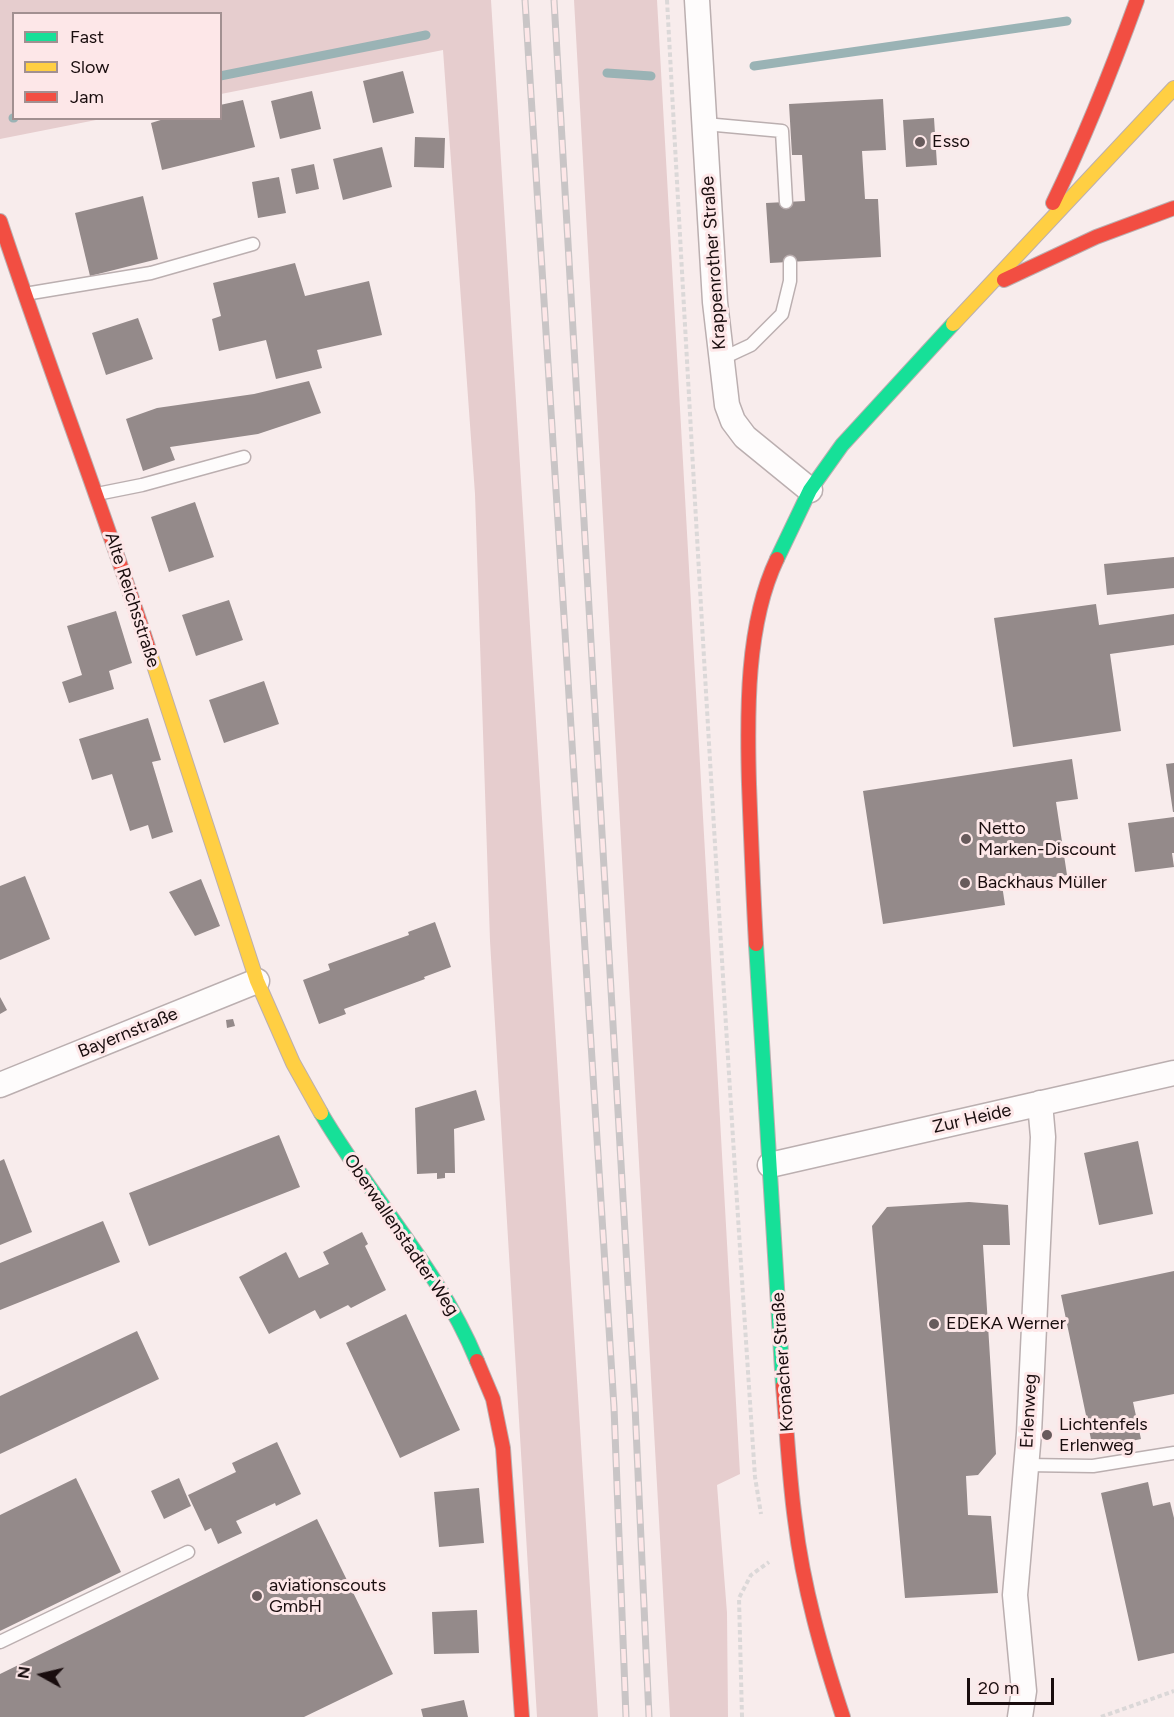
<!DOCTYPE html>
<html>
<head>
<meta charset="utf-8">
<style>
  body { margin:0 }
  #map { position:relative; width:1174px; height:1717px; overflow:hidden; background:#f8ecec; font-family:Figtree,sans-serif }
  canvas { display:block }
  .legend { position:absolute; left:12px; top:12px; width:210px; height:108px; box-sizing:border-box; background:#fde7e8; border:2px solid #a29091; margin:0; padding:8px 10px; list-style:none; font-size:18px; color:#190d0e }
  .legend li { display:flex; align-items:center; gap:12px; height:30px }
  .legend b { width:30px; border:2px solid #a29091 }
  .north { position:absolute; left:12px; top:1645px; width:60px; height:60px; -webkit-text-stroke:4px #fde7e8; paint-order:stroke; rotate:278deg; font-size:16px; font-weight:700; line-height:24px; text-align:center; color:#190d0e }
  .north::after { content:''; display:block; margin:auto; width:21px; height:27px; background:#190d0e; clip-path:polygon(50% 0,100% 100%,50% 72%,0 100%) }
  .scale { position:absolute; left:967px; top:1678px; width:87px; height:27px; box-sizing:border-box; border:3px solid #190d0e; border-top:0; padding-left:8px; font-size:18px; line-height:21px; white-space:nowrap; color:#190d0e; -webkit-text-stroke:4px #fde7e8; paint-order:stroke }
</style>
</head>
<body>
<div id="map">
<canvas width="1174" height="1717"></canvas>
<ul class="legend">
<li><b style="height:8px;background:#16e098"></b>Fast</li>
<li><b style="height:8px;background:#ffcf43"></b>Slow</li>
<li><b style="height:8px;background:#f24e42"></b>Jam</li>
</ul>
<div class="north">N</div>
<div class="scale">20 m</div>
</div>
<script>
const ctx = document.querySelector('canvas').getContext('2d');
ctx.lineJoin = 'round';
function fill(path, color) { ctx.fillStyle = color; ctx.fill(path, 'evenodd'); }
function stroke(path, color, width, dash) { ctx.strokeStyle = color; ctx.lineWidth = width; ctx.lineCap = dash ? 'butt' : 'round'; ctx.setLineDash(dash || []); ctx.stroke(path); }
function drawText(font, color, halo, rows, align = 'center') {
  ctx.font = font + ' Figtree,sans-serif'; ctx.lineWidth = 6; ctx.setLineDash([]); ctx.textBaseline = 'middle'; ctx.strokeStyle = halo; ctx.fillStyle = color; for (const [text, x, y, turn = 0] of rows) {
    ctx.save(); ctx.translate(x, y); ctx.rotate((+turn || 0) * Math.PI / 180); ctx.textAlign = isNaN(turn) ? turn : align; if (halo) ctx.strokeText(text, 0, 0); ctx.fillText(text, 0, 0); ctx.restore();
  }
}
const green = new Path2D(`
  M 0,0 L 491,0 L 598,1717 L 537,1717 L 490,941 L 475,494 L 443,50 L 221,94 L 220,14 L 14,14 L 14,118 L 101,119 L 0,139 Z
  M 574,0 L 657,0 L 740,1474 L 717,1485 L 727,1613 L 728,1717 L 670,1717 Z`);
const stream = new Path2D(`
  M 754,66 L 1067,21
  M 607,73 L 651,76
  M 220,76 L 426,35
  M 13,118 L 14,118`);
const building = new Path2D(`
  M 403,71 L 414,113 L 373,123 L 363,81 Z
  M 312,91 L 321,129 L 280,139 L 271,101 Z
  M 883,99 L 886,150 L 862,151 L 865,199 L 878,199 L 881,257 L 770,263 L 766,203 L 805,201 L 802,155 L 792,155 L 789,104 Z
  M 243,100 L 255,147 L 162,170 L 151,123 L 167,118 L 220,118 L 220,105 Z
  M 934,118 L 937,165 L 906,167 L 903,120 Z
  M 415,137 L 445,138 L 444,168 L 414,167 Z
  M 382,147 L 392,187 L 343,200 L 333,159 Z
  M 314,164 L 319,189 L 296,194 L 291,169 Z
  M 279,177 L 286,213 L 258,218 L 252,182 Z
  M 143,196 L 158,259 L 90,276 L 75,213 Z
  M 295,263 L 305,296 L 369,281 L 382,335 L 317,350 L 322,368 L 276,379 L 266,340 L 219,351 L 212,319 L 221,316 L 213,283 Z
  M 138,318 L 153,359 L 106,375 L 92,333 Z
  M 309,381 L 321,413 L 258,434 L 170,447 L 175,460 L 143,471 L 126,419 L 157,408 L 254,394 Z
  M 195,502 L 214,557 L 169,572 L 151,517 Z
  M 1174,557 L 1174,588 L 1107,595 L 1104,564 Z
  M 229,600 L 243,640 L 196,656 L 182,615 Z
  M 1096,604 L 1099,625 L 1174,614 L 1174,645 L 1110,654 L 1121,731 L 1013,747 L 994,618 Z
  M 116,611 L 132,663 L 109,671 L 114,689 L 69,703 L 62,682 L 82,675 L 67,626 Z
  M 264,681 L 279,724 L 224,743 L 209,700 Z
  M 148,718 L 161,760 L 152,762 L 173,832 L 152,839 L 148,825 L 130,831 L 112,774 L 92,780 L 79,739 Z
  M 1072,759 L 1078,799 L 1056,802 L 1067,875 L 1002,885 L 1005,905 L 883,924 L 863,791 Z
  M 1174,763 L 1174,812 L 1173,812 L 1166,764 Z
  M 1174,817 L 1174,853 L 1172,853 L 1174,867 L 1135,872 L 1128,823 Z
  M 25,876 L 50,939 L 0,960 L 0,886 Z
  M 201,879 L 220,926 L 195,936 L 169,892 Z
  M 435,922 L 451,967 L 424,977 L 425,979 L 344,1009 L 346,1014 L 319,1024 L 303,980 L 330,970 L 328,964 L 409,935 L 408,932 Z
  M 0,997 L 7,1010 L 0,1014 Z
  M 233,1019 L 235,1026 L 227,1028 L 226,1020 Z
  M 476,1090 L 485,1120 L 454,1129 L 455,1173 L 445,1173 L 445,1178 L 437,1179 L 437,1173 L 417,1174 L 415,1108 Z
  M 279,1135 L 300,1187 L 149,1246 L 129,1193 Z
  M 1138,1141 L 1153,1214 L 1099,1225 L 1084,1153 Z
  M 4,1159 L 32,1232 L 0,1245 L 0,1161 Z
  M 969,1202 L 1008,1205 L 1010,1245 L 983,1245 L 996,1454 L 978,1475 L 966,1476 L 968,1515 L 991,1516 L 998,1593 L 905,1598 L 872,1226 L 887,1207 Z
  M 103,1221 L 120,1262 L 0,1310 L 0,1263 Z
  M 362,1232 L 368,1244 L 365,1246 L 386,1290 L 351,1308 L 348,1305 L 320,1319 L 315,1310 L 269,1334 L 239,1277 L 286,1252 L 299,1278 L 329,1264 L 323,1252 Z
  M 1174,1271 L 1174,1394 L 1133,1402 L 1141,1439 L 1093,1449 L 1061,1295 Z
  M 406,1314 L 460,1430 L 400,1458 L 346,1343 Z
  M 137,1331 L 159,1379 L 0,1454 L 0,1396 Z
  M 277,1442 L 301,1494 L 276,1506 L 275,1503 L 236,1521 L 242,1533 L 218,1544 L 211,1528 L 205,1531 L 188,1495 L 236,1472 L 232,1463 Z
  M 76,1478 L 121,1572 L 0,1631 L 0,1515 Z
  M 179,1478 L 191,1506 L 164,1519 L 151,1491 Z
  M 1148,1482 L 1153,1506 L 1170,1502 L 1174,1518 L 1174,1653 L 1138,1661 L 1101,1493 Z
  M 479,1488 L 484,1543 L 439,1547 L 434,1492 Z
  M 317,1519 L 393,1674 L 304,1717 L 0,1717 L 0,1674 Z
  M 477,1610 L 479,1653 L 434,1654 L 432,1612 Z
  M 464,1700 L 468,1717 L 423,1717 L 421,1709 Z`);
const path = new Path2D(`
  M 667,0 C 694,493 722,985 755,1477 L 761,1514
  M 742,1717 L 739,1598 L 751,1575 L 769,1562
  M 1101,1717 L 1174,1691`);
const lane = new Path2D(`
  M 705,124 L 782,131 L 786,202
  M 25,294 L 151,273 L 253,244
  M 721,359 L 751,345 L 782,314 L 790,281 L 790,262
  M 97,494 L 142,485 L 244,457
  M 1026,1465 L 1093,1466 L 1174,1453
  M 0,1642 L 188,1552`);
const street = new Path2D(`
  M 697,0 L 715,302 L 727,405 L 733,421 L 745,437 L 810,490
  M 0,1085 L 257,981
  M 770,1165 L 1174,1073
  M 1020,1717 L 1024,1691 L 1015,1595 L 1029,1433 L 1043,1137 L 1040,1103`);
const fast = new Path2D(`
  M 777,559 L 810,490 L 842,445 L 953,324
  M 756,944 L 783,1386
  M 321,1113 C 370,1197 440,1270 477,1361`);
const slow = new Path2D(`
  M 953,324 L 1174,88
  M 150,653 L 257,981 L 293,1063 L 321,1113`);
const jam = new Path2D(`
  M 1053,203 C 1085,137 1112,69 1137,0
  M 0,221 C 48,366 103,508 150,653
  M 1004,280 L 1096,237 L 1174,208
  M 756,944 C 753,890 751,837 749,784 C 747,713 746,624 777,559
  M 477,1361 L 493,1399 L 503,1448 L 522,1717
  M 783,1386 C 787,1431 789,1476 795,1520 C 803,1587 822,1653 843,1717`);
const rail = new Path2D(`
  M 525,0 L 614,1407 L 626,1717
  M 554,0 L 635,1406 L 649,1717`);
const markers = [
  [920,142,6,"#675b5c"],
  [966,839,6,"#675b5c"],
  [965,883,6,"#675b5c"],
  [934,1324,6,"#675b5c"],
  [1047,1435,6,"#675b5c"],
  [257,1596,6,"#675b5c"]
];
const poiNames = [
  ["Esso",932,142],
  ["Netto",978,829],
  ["Marken-Discount",978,850],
  ["Backhaus Müller",977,883],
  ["EDEKA Werner",946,1324],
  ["Lichtenfels",1059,1425],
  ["Erlenweg",1059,1446],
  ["aviationscouts",269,1586],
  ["GmbH",269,1607]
];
const streetNames = [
  ["Krappenrother Straße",714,263,-94],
  ["Alte Reichsstraße",132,600,72],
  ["Bayernstraße",128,1033,-22],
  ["Zur Heide",972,1119,-13],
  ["Oberwallenstadter Weg",401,1235,56],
  ["Kronacher Straße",783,1362,-94],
  ["Erlenweg",1029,1411,-87]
];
fill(green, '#e6cdce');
stroke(stream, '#9ab3b5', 9);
fill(building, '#948a8a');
stroke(lane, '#bbafb0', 15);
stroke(street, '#bbafb0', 27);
stroke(fast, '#bbafb0', 16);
stroke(slow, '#bbafb0', 16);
stroke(jam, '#bbafb0', 16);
stroke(path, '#dbd8d8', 4, [4.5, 3]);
stroke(lane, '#fefcfc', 12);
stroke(street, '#fefcfc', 24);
stroke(fast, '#16e098', 14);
stroke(slow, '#ffcf43', 14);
stroke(jam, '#f24e42', 14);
stroke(rail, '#c9c5c6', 7);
stroke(rail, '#fde7e8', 4.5, [14]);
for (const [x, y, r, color] of markers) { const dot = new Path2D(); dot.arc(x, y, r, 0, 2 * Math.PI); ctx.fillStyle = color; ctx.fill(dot); stroke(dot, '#fde7e8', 2); }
drawText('18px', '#190d0e', '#fde7e8', poiNames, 'left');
drawText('18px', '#190d0e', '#fde7e8', streetNames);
</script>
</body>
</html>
